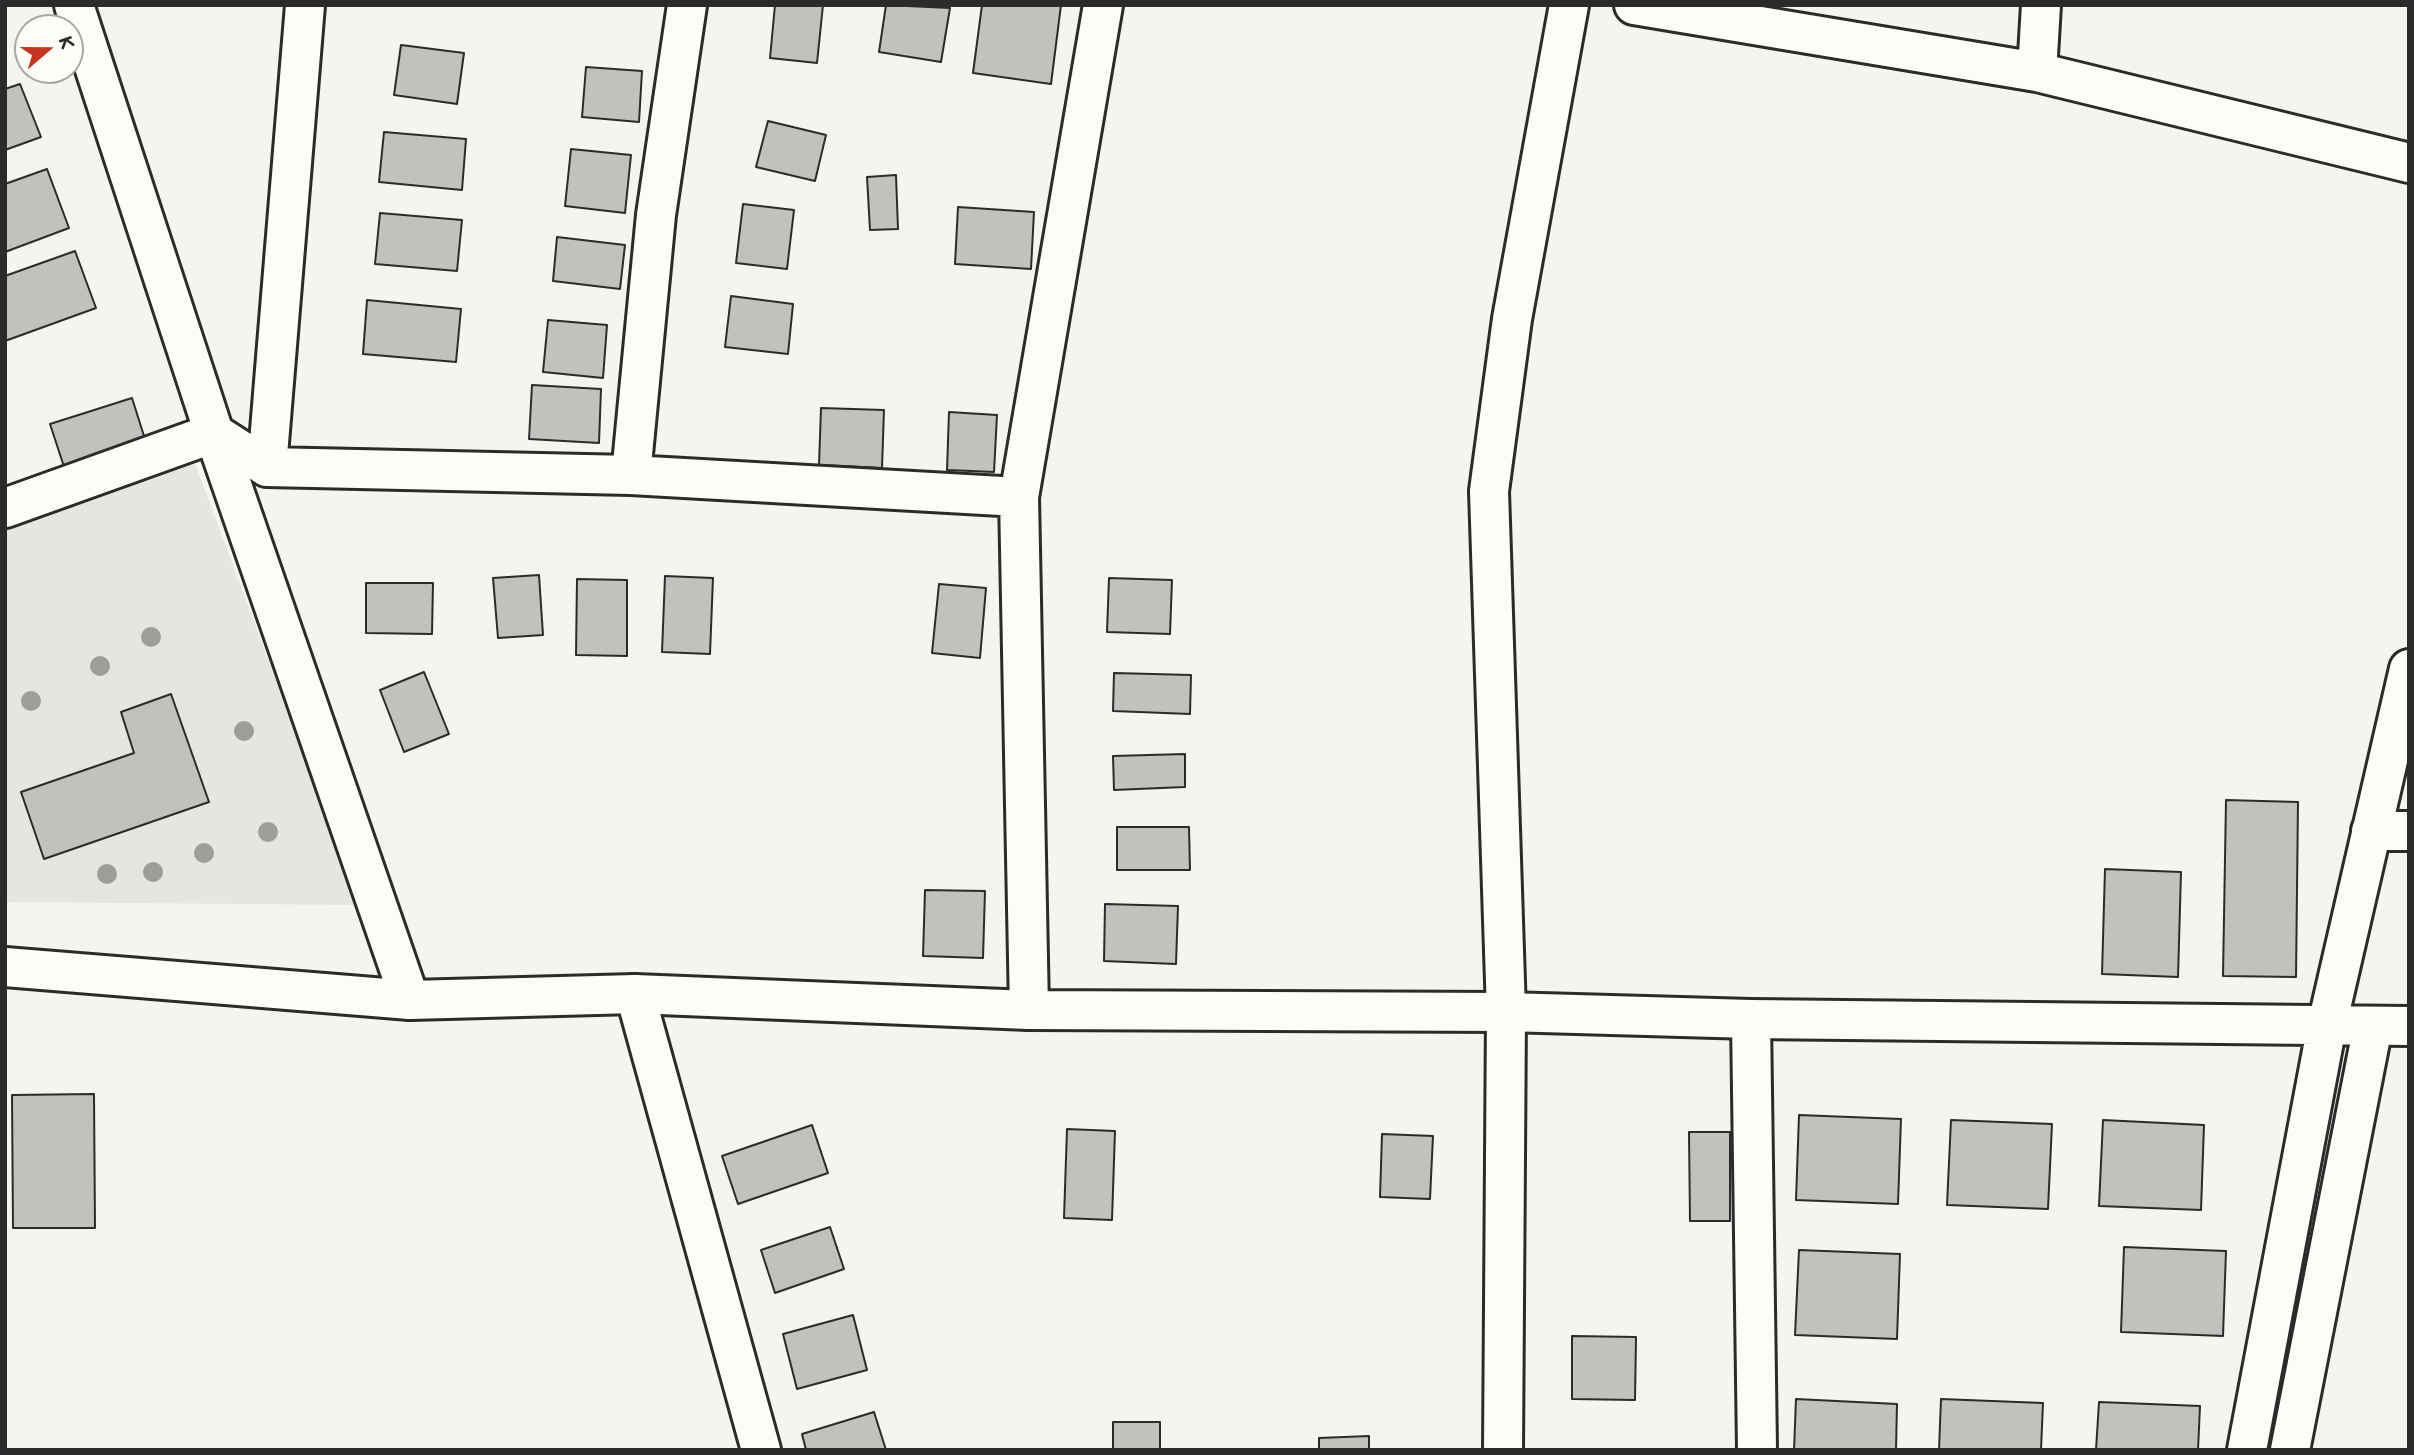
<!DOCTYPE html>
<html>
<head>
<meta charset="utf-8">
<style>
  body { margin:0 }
  #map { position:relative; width:2414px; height:1455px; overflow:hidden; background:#f5f4ef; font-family:Mali,sans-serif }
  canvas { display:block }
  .frame { position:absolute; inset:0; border:7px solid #2b2b2b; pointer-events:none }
  .north { position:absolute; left:14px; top:14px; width:70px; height:70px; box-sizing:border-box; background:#fdfcf7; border:2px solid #a9a8a5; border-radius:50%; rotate:70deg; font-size:19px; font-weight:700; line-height:28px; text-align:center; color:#2b2b2b }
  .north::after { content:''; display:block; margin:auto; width:24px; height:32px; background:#c8321e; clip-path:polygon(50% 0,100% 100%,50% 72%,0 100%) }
</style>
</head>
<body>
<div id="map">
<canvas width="2414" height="1455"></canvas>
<div class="frame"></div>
<div class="north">K</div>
</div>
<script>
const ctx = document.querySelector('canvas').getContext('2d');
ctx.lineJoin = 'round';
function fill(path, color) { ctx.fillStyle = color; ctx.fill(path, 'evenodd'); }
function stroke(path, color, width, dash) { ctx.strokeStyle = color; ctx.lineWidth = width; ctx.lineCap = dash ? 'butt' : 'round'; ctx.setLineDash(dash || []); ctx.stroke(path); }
const built = new Path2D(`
  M 194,461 L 360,905 L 5,902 L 5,530 Z`);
const building = new Path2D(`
  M 775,5 L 823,5 L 817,63 L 770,58 Z
  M 886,5 L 950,8 L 941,62 L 879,52 Z
  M 982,5 L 1061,5 L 1051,84 L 973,73 Z
  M 401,45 L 464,53 L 457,104 L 394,95 Z
  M 586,67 L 642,71 L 639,122 L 582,117 Z
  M 20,84 L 41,137 L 5,150 L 5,89 Z
  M 768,121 L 826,135 L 815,181 L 756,167 Z
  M 384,132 L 466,139 L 462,190 L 379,182 Z
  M 571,149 L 631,155 L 625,213 L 565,206 Z
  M 47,169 L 69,228 L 5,252 L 5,184 Z
  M 896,175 L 898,229 L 870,230 L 867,177 Z
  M 743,204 L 794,210 L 787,269 L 736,263 Z
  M 958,207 L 1034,212 L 1031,269 L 955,264 Z
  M 380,213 L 462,220 L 457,271 L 375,264 Z
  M 557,237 L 625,245 L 620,289 L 553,281 Z
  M 75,251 L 96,308 L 5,341 L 5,276 Z
  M 731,296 L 793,304 L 788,354 L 725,347 Z
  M 367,300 L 461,309 L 456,362 L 363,354 Z
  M 548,320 L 607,325 L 603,378 L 543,372 Z
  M 532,385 L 601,389 L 599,443 L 529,439 Z
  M 132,398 L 150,455 L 69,482 L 50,424 Z
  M 821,408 L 884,410 L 882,468 L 819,465 Z
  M 949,412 L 997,415 L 994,472 L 947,470 Z
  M 539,575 L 543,635 L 498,638 L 493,578 Z
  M 665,576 L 713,578 L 710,654 L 662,652 Z
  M 1109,578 L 1172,580 L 1170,634 L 1107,632 Z
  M 577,579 L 627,580 L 627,656 L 576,655 Z
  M 366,583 L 433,583 L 432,634 L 366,633 Z
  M 939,584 L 986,588 L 980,658 L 932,653 Z
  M 424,672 L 449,734 L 404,752 L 380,690 Z
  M 1114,673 L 1191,675 L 1190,714 L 1113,711 Z
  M 171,694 L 209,802 L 44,859 L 21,792 L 134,753 L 121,712 Z
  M 1185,754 L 1185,787 L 1114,790 L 1113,756 Z
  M 2226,800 L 2298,802 L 2296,977 L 2223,976 Z
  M 1117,827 L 1189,827 L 1190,870 L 1117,870 Z
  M 2105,869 L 2181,872 L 2178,977 L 2102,974 Z
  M 925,890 L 985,891 L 983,958 L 923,956 Z
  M 1105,904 L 1178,906 L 1176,964 L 1104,961 Z
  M 94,1094 L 95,1228 L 13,1228 L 12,1095 Z
  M 1799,1115 L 1901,1119 L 1898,1204 L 1796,1200 Z
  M 1951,1120 L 2052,1124 L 2048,1209 L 1947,1205 Z
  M 2103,1120 L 2204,1125 L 2201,1210 L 2099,1206 Z
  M 812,1125 L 828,1173 L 738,1204 L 722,1156 Z
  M 1067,1129 L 1115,1131 L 1112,1220 L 1064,1218 Z
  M 1689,1132 L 1730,1132 L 1730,1221 L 1690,1221 Z
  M 1382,1134 L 1433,1136 L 1430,1199 L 1380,1197 Z
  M 830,1227 L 844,1269 L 775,1293 L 761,1250 Z
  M 2124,1247 L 2226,1251 L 2223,1336 L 2121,1332 Z
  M 1799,1250 L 1900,1254 L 1897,1339 L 1795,1335 Z
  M 853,1315 L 867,1370 L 797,1389 L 783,1334 Z
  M 1572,1336 L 1636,1337 L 1635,1400 L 1572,1399 Z
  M 1796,1399 L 1897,1404 L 1896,1450 L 1794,1450 Z
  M 1941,1399 L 2043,1403 L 2041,1450 L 1939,1450 Z
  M 2099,1402 L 2200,1406 L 2198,1450 L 2096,1450 Z
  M 874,1412 L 886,1450 L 806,1450 L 802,1434 Z
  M 1113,1422 L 1160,1422 L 1160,1450 L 1113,1450 Z
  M 1369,1436 L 1369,1450 L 1319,1450 L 1319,1438 Z`);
const street = new Path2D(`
  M 74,5 L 214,433 L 410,1000
  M 1634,5 L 2037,72 L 2409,163
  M 2037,72 L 2041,5
  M 267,467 L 631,475 L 1019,497
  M 631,475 L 656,215 L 687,5
  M 5,508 L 214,433 L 267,467 L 305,5
  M 2371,831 L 2409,831
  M 635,994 L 761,1450
  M 1029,1010 L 1019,497 L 1103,5
  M 1751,1019 L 1757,1450
  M 1503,1450 L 1506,1012 L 1489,491 L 1512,319 L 1569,5
  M 2290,1450 L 2373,1026`);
const secondary = new Path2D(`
  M 5,967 L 410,1000 L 635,994 L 1029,1010 L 1506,1012 L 1751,1019 L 2409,1026
  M 2247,1450 L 2327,1025 L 2409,669`);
const trees = [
  [151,637],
  [100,666],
  [31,701],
  [244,731],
  [268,832],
  [204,853],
  [153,872],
  [107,874]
];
fill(built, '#e6e5e0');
fill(building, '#c2c1be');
stroke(building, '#2b2b2b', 2);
stroke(street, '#2b2b2b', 44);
stroke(secondary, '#2b2b2b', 44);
stroke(street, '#fdfcf7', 38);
stroke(secondary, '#fdfcf7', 38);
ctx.fillStyle = '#9e9d9a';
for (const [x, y] of trees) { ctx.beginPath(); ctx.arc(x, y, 10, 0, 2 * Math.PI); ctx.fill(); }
</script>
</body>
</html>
